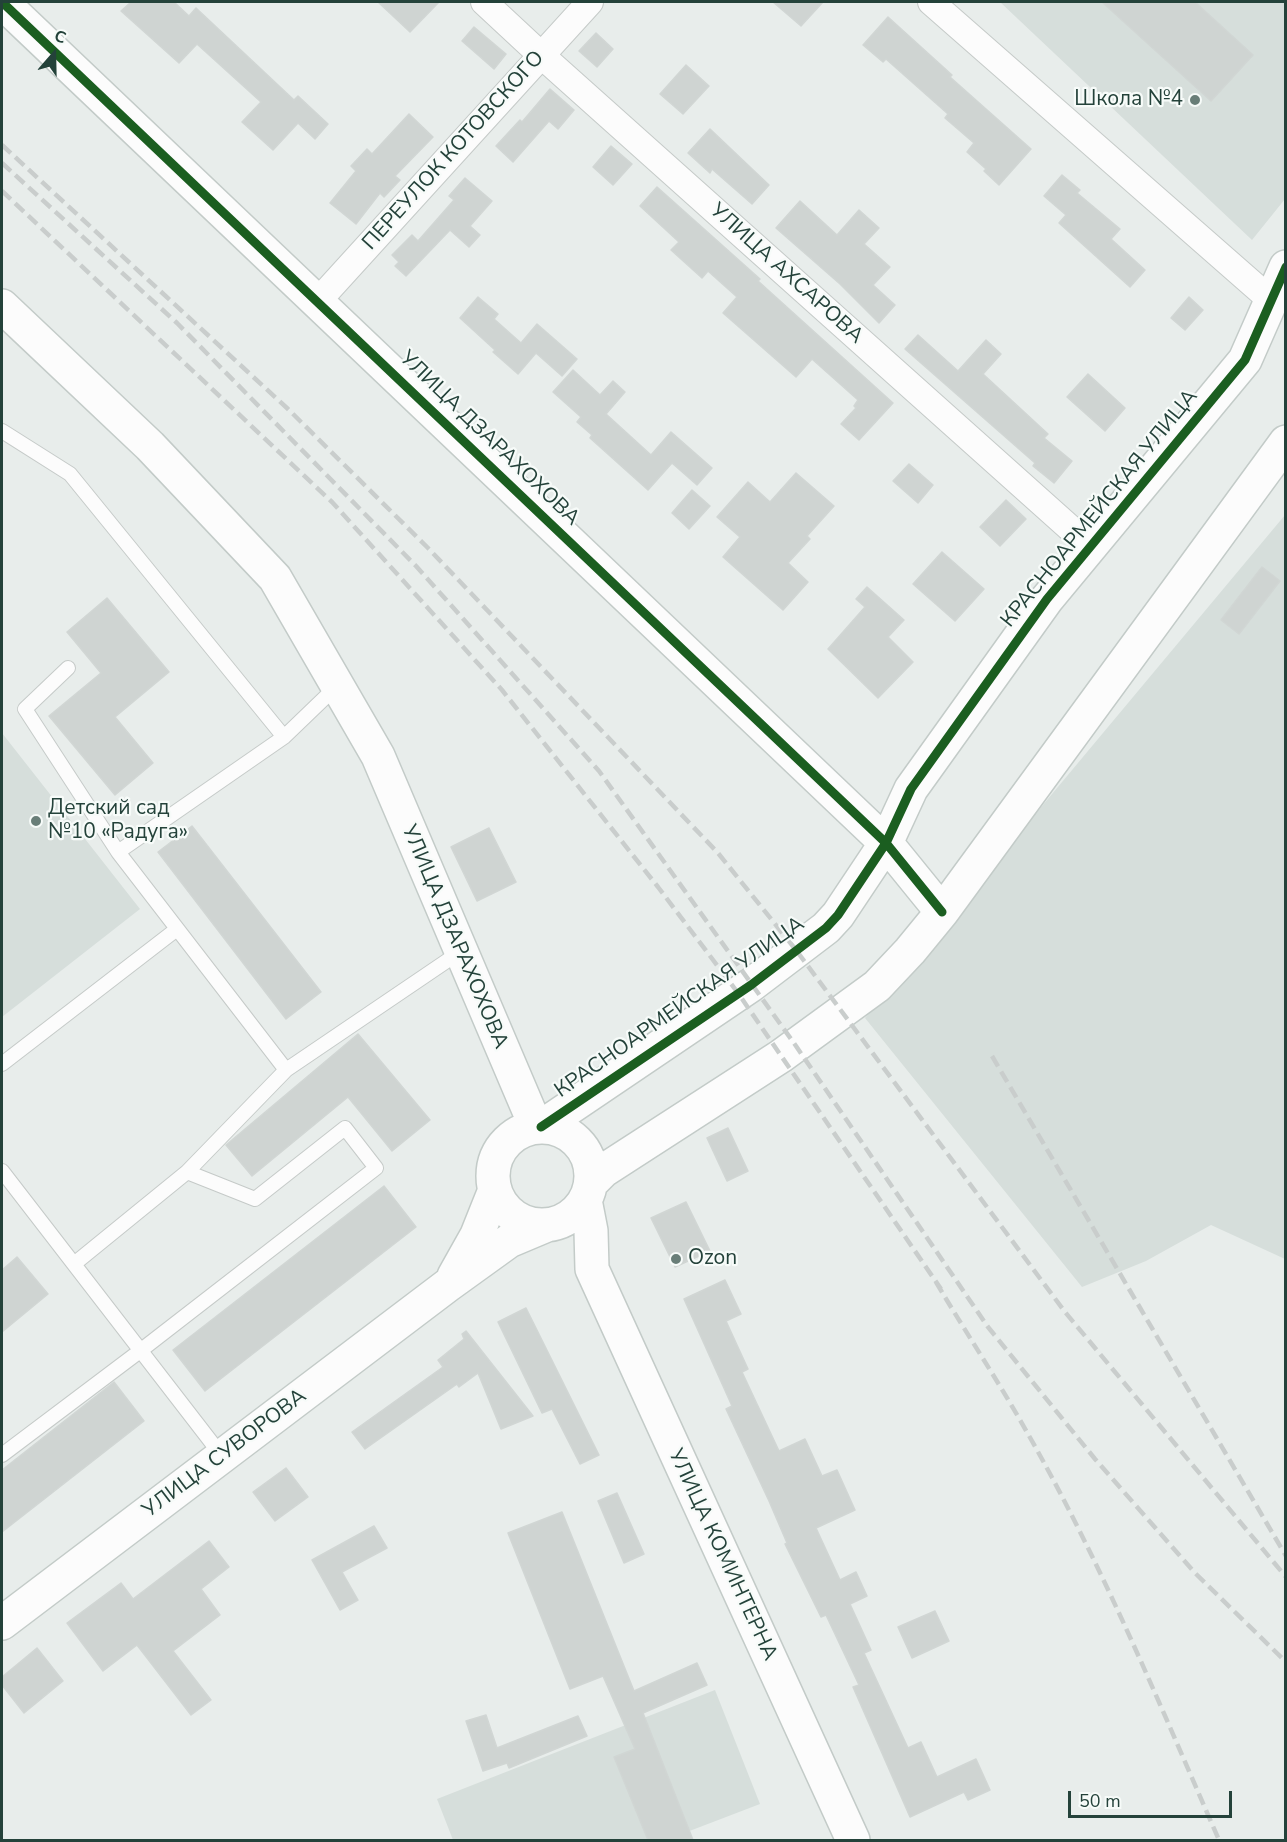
<!DOCTYPE html>
<html>
<head>
<meta charset="utf-8">
<style>
  body { margin:0 }
  #map { position:relative; width:1287px; height:1842px; overflow:hidden; background:#e8edeb; font-family:"Nunito Sans",sans-serif }
  canvas { display:block }
  .frame { position:absolute; inset:0; border:3px solid #24423a; pointer-events:none }
  .north { position:absolute; left:24px; top:24px; width:60px; height:60px; -webkit-text-stroke:4px #f7fbf9; paint-order:stroke; rotate:20deg; font-size:16px; font-weight:700; line-height:24px; text-align:center; color:#24423a }
  .north::after { content:''; display:block; margin:auto; width:21px; height:27px; background:#24423a; clip-path:polygon(50% 0,100% 100%,50% 72%,0 100%) }
  .scale { position:absolute; left:1068px; top:1791px; width:164px; height:27px; box-sizing:border-box; border:3px solid #24423a; border-top:0; padding-left:8px; font-size:18px; line-height:21px; white-space:nowrap; color:#24423a; -webkit-text-stroke:4px #f7fbf9; paint-order:stroke }
</style>
</head>
<body>
<div id="map">
<canvas width="1287" height="1842"></canvas>
<div class="frame"></div>
<div class="north">С</div>
<div class="scale">50 m</div>
</div>
<script>
const ctx = document.querySelector('canvas').getContext('2d');
ctx.lineJoin = 'round';
function fill(path, color) { ctx.fillStyle = color; ctx.fill(path, 'evenodd'); }
function stroke(path, color, width, dash) { ctx.strokeStyle = color; ctx.lineWidth = width; ctx.lineCap = dash ? 'butt' : 'round'; ctx.setLineDash(dash || []); ctx.stroke(path); }
function drawText(font, color, halo, rows, align = 'center') {
  ctx.font = font + ' "Nunito Sans",sans-serif'; ctx.lineWidth = 4.5; ctx.setLineDash([]); ctx.textBaseline = 'middle'; ctx.strokeStyle = halo; ctx.fillStyle = color; for (const [text, x, y, turn = 0] of rows) {
    ctx.save(); ctx.translate(x, y); ctx.rotate((+turn || 0) * Math.PI / 180); ctx.textAlign = isNaN(turn) ? turn : align; if (halo) ctx.strokeText(text, 0, 0); ctx.fillText(text, 0, 0); ctx.restore();
  }
}
const built = new Path2D(`
  M 1000,2 L 1285,2 L 1285,199 L 1252,240 Z
  M 1285,515 L 1285,1259 L 1211,1225 L 1146,1261 L 1082,1287 L 865,1018 Z
  M 2,733 L 140,909 L 2,1017 Z
  M 715,1690 L 760,1804 L 666,1840 L 453,1840 L 437,1799 Z`);
const building = new Path2D(`
  M 131,2 L 174,2 L 189,16 L 196,8 L 294,100 L 298,96 L 328,124 L 315,139 L 298,123 L 273,150 L 242,122 L 261,102 L 197,44 L 179,63 L 121,11 Z
  M 378,2 L 439,2 L 410,32 Z
  M 773,2 L 823,2 L 801,26 Z
  M 1102,2 L 1195,2 L 1253,55 L 1211,101 Z
  M 888,17 L 952,75 L 950,77 L 1031,149 L 999,185 L 984,171 L 986,169 L 967,152 L 974,143 L 945,118 L 948,114 L 886,59 L 883,62 L 863,45 Z
  M 474,27 L 506,54 L 494,69 L 462,41 Z
  M 596,33 L 613,49 L 597,67 L 579,51 Z
  M 686,65 L 709,86 L 683,114 L 660,94 Z
  M 550,89 L 574,110 L 558,129 L 549,121 L 513,162 L 496,146 L 520,120 L 522,122 Z
  M 409,114 L 433,137 L 395,176 L 400,180 L 384,197 L 380,193 L 356,224 L 330,203 L 356,171 L 351,166 L 367,149 L 372,154 Z
  M 710,129 L 769,185 L 752,204 L 712,169 L 710,173 L 688,153 Z
  M 611,146 L 632,164 L 613,185 L 593,167 Z
  M 1062,175 L 1080,190 L 1077,193 L 1120,229 L 1111,239 L 1145,270 L 1130,287 L 1059,223 L 1066,215 L 1044,196 Z
  M 465,178 L 492,201 L 470,226 L 480,235 L 469,247 L 450,230 L 406,276 L 395,266 L 399,262 L 392,255 L 412,235 L 418,241 L 454,200 L 449,196 Z
  M 657,187 L 760,279 L 758,281 L 893,403 L 859,440 L 841,424 L 856,408 L 854,406 L 858,400 L 812,359 L 796,377 L 723,313 L 737,297 L 708,271 L 702,278 L 671,250 L 679,242 L 640,206 Z
  M 800,201 L 837,235 L 859,210 L 879,228 L 864,244 L 890,267 L 873,285 L 895,305 L 879,323 L 840,284 L 776,228 Z
  M 478,297 L 498,314 L 494,319 L 521,343 L 537,324 L 577,359 L 562,376 L 536,353 L 518,374 L 493,352 L 495,350 L 460,318 Z
  M 1189,297 L 1203,310 L 1185,330 L 1171,318 Z
  M 918,335 L 958,371 L 986,340 L 1001,354 L 983,374 L 1048,434 L 1044,438 L 1072,461 L 1054,483 L 1033,466 L 1035,463 L 905,349 Z
  M 573,370 L 600,395 L 613,381 L 625,392 L 606,414 L 651,455 L 671,432 L 712,468 L 697,485 L 672,463 L 648,490 L 590,438 L 592,435 L 577,422 L 581,417 L 553,392 Z
  M 1088,374 L 1125,408 L 1105,431 L 1067,397 Z
  M 909,464 L 933,485 L 918,503 L 893,481 Z
  M 796,473 L 834,506 L 807,536 L 810,539 L 788,563 L 808,582 L 783,610 L 723,557 L 740,537 L 717,517 L 748,482 L 770,502 Z
  M 692,490 L 710,506 L 689,529 L 672,513 Z
  M 1006,500 L 1026,519 L 1000,546 L 980,527 Z
  M 942,552 L 984,589 L 955,621 L 913,584 Z
  M 1262,567 L 1280,581 L 1239,634 L 1221,620 Z
  M 867,587 L 904,620 L 888,637 L 913,662 L 878,698 L 828,649 L 865,607 L 856,599 Z
  M 107,598 L 169,672 L 115,717 L 153,763 L 115,795 L 49,716 L 101,673 L 67,632 Z
  M 192,826 L 321,992 L 286,1019 L 158,852 Z
  M 489,828 L 516,882 L 477,901 L 451,847 Z
  M 358,1034 L 430,1120 L 392,1151 L 348,1097 L 252,1176 L 226,1145 Z
  M 728,1128 L 748,1171 L 727,1181 L 707,1138 Z
  M 384,1186 L 416,1227 L 205,1391 L 173,1350 Z
  M 686,1202 L 710,1251 L 675,1267 L 651,1218 Z
  M 17,1257 L 48,1294 L 2,1332 L 2,1270 Z
  M 725,1280 L 741,1314 L 726,1321 L 748,1369 L 742,1372 L 779,1451 L 805,1439 L 822,1476 L 837,1470 L 855,1510 L 816,1528 L 840,1580 L 856,1572 L 867,1596 L 850,1604 L 871,1650 L 864,1653 L 908,1748 L 921,1742 L 937,1777 L 976,1759 L 990,1790 L 968,1800 L 964,1792 L 910,1817 L 853,1687 L 859,1685 L 826,1615 L 821,1617 L 785,1544 L 787,1543 L 769,1501 L 726,1409 L 732,1406 L 684,1299 Z
  M 526,1308 L 599,1455 L 580,1464 L 552,1409 L 542,1413 L 498,1322 Z
  M 466,1331 L 533,1416 L 501,1429 L 478,1373 L 459,1387 L 457,1384 L 365,1449 L 352,1432 L 443,1367 L 438,1360 L 464,1339 L 462,1334 Z
  M 114,1382 L 144,1421 L 2,1532 L 2,1470 Z
  M 286,1468 L 308,1497 L 275,1521 L 253,1492 Z
  M 617,1493 L 644,1554 L 624,1563 L 598,1501 Z
  M 562,1512 L 634,1691 L 697,1663 L 707,1685 L 643,1713 L 693,1840 L 648,1840 L 614,1757 L 635,1749 L 603,1676 L 570,1689 L 508,1533 Z
  M 374,1526 L 387,1548 L 342,1572 L 358,1600 L 340,1610 L 312,1560 Z
  M 209,1541 L 229,1567 L 201,1589 L 220,1615 L 173,1651 L 211,1700 L 191,1715 L 137,1645 L 103,1671 L 67,1623 L 121,1583 L 133,1599 Z
  M 935,1611 L 949,1641 L 912,1658 L 898,1627 Z
  M 37,1648 L 63,1681 L 24,1713 L 2,1685 L 2,1677 Z
  M 486,1715 L 497,1748 L 578,1716 L 587,1736 L 509,1768 L 507,1763 L 483,1771 L 466,1721 Z`);
const lane = new Path2D(`
  M 2,431 L 70,474 L 284,737 L 337,686
  M 68,668 L 25,709 L 118,852 L 284,737
  M 118,852 L 286,1070 L 460,952
  M 2,1064 L 177,929
  M 2,1171 L 222,1456
  M 74,1264 L 187,1172
  M 2,1455 L 140,1351 L 376,1168 L 345,1128 L 255,1199 L 187,1172 L 286,1070`);
const street = new Path2D(`
  M 484,2 L 541,55 L 1090,546
  M 931,2 L 1272,301
  M 318,301 L 590,2`);
const secondary = new Path2D(`
  M 2,2 L 886,843 L 942,912
  M 2,306 L 150,446 L 275,578 L 378,756 L 536,1127
  M493 1176a49 49 0 1 1 98 0a49 49 0 1 1-98 0Z
  M 541,1127 L 751,985 L 826,928 L 838,915 L 886,843 L 911,789 L 1047,599 L 1245,360 L 1286,267
  M 591,1183 L 603,1171 L 781,1056 L 877,986 L 910,951 L 942,912 L 1286,442
  M 585,1200 L 591,1231 L 592,1269 L 853,1840
  M 454,1276 L 477,1235 L 495,1190
  M 2,1623 L 448,1285 L 509,1241 L 547,1225`);
const rail = new Path2D(`
  M 2,145 L 288,409 L 428,548 L 718,853 L 796,950 L 1065,1312 L 1286,1577
  M 2,163 L 177,323 L 416,566 L 599,771 L 796,1046 L 988,1327 L 1095,1459 L 1195,1573 L 1286,1662
  M 2,191 L 332,502 L 502,690 L 658,887 L 738,993 L 941,1289
  M 992,1056 L 1286,1556
  M 936,1282 C 966,1333 999,1382 1028,1434 C 1102,1564 1159,1703 1219,1840`);
const cycleway = new Path2D(`
  M 2,2 L 886,843 L 942,912
  M 541,1127 L 751,985 L 826,928 L 838,915 L 886,843 L 911,789 L 1047,599 L 1245,360 L 1286,267`);
const markers = [
  [1195,100,6,"#697e78"],
  [36,821,6,"#697e78"],
  [676,1259,6,"#697e78"]
];
const poiNames = [
  ["Школа №4",1183,100,"right"],
  ["Детский сад",48,809],
  ["№10 «Радуга»",48,833],
  ["Ozon",688,1259]
];
const streetNames = [
  ["ПЕРЕУЛОК КОТОВСКОГО",454,151,-48],
  ["УЛИЦА АХСАРОВА",786,274,42],
  ["УЛИЦА ДЗАРАХОХОВА",489,439,44],
  ["КРАСНОАРМЕЙСКАЯ УЛИЦА",1100,509,-51],
  ["УЛИЦА ДЗАРАХОХОВА",454,937,67],
  ["КРАСНОАРМЕЙСКАЯ УЛИЦА",680,1008,-35],
  ["УЛИЦА СУВОРОВА",225,1454,-37],
  ["УЛИЦА КОМИНТЕРНА",722,1555,65]
];
fill(built, '#d6dedb');
fill(building, '#cfd4d2');
stroke(building, '#d1d6d4', 1.5);
stroke(lane, '#c5cac8', 16);
stroke(street, '#c5cac8', 28);
stroke(secondary, '#c3cbc8', 36);
stroke(lane, '#fcfcfc', 14);
stroke(street, '#fcfcfc', 26);
stroke(secondary, '#fcfcfc', 33);
stroke(rail, '#c9cdcc', 4.5, [12, 6]);
stroke(cycleway, '#1b5e20', 9);
for (const [x, y, r, color] of markers) { const dot = new Path2D(); dot.arc(x, y, r, 0, 2 * Math.PI); ctx.fillStyle = color; ctx.fill(dot); stroke(dot, '#f7fbf9', 2); }
drawText('21px', '#24423a', '#f7fbf9', poiNames, 'left');
drawText('21px', '#24423a', '#f7fbf9', streetNames);
</script>
</body>
</html>
